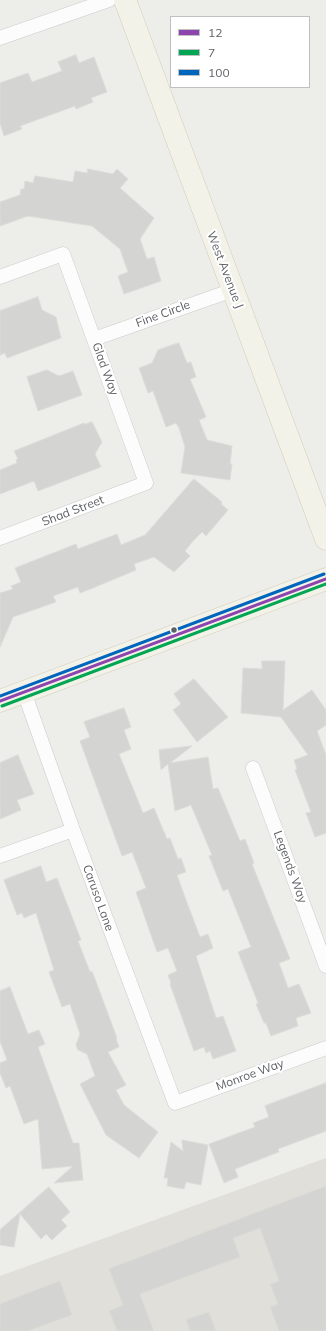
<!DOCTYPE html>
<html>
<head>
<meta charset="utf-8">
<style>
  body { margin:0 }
  #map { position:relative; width:326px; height:1331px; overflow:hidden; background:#edede9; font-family:Mulish,sans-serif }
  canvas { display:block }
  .legend { position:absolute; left:170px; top:16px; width:140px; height:72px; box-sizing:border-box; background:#fff; border:1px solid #bfc0c2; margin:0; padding:5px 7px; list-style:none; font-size:12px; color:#5e6166 }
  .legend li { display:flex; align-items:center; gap:8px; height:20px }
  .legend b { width:20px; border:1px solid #bfc0c2 }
</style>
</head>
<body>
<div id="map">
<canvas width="326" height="1331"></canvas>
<ul class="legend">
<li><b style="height:5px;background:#8e44ad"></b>12</li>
<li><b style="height:5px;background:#00a651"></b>7</li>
<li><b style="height:5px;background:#0065bd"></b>100</li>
</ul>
</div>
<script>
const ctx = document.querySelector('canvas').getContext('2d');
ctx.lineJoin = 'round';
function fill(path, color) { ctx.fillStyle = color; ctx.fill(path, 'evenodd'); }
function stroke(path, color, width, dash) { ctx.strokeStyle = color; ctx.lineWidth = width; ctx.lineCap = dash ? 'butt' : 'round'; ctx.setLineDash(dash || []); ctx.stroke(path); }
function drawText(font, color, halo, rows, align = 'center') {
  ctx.font = font + ' Mulish,sans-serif'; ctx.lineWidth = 4; ctx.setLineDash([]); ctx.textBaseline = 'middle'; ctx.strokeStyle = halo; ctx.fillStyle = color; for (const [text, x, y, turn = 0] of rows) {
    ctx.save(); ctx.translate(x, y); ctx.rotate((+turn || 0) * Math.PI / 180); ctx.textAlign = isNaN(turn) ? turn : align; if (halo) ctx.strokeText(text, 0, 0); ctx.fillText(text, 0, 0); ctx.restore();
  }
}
const education = new Path2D(`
  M 326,1158 L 326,1331 L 0,1331 L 0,1276 Z`);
const building = new Path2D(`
  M 76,55 L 79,63 L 94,57 L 107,92 L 91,98 L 93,102 L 76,109 L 75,106 L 20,126 L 22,129 L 4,136 L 0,123 L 0,83 L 28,73 L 32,82 L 62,71 L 58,62 Z
  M 88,169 L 113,174 L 117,169 L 128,179 L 120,188 L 154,218 L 140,239 L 147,259 L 154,257 L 161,281 L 124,294 L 118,276 L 128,272 L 120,249 L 92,226 L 28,216 L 0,226 L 0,202 L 20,195 L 21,189 L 24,189 L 25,181 L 33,183 L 35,176 L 73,182 L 75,171 L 87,173 Z
  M 38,297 L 42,310 L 56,317 L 61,338 L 7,358 L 5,353 L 0,355 L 0,311 Z
  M 179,343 L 187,363 L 191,362 L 196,377 L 190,379 L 206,417 L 199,420 L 207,440 L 232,446 L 230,464 L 232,464 L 230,480 L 181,473 L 185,447 L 179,428 L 176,423 L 166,427 L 153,391 L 148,393 L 139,368 L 152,363 L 158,350 Z
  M 47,370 L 59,376 L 73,371 L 82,395 L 38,411 L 27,377 Z
  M 92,422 L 102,442 L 95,454 L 101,467 L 38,491 L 34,481 L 0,494 L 0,470 L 17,463 L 16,460 L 18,459 L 14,451 L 84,423 L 85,424 Z
  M 194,479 L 222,502 L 221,504 L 228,510 L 206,536 L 202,532 L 193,541 L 185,551 L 190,556 L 174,572 L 154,557 L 134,564 L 136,570 L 93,588 L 80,593 L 78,587 L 53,596 L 56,602 L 13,617 L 0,647 L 0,593 L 13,589 L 11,586 L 21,582 L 15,568 L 76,544 L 78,549 L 117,534 L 121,545 L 145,535 Z
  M 262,661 L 285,661 L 283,710 L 312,690 L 326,710 L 326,725 L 317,731 L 326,755 L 326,833 L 315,837 L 306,813 L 311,812 L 295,770 L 297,769 L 294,760 L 308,755 L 281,717 L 241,713 L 243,668 L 262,669 Z
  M 194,679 L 228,717 L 197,742 L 173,710 L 181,704 L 174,694 Z
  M 124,708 L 131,727 L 124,730 L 131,749 L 119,754 L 143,813 L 154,808 L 167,839 L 170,838 L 178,859 L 181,858 L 186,872 L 177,875 L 186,900 L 200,937 L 208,934 L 213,948 L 196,956 L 216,1018 L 223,1016 L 236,1051 L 213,1059 L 210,1051 L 206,1053 L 204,1047 L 194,1051 L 170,984 L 171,983 L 168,975 L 177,971 L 168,948 L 157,952 L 136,892 L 146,888 L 132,852 L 122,856 L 80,741 L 90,737 L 84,722 Z
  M 192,746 L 170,763 L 208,757 L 213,789 L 218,788 L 240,841 L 245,839 L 254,863 L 252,864 L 290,959 L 279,963 L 288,988 L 299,984 L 311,1013 L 296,1018 L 298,1026 L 271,1036 L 266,1023 L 264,1023 L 256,1004 L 258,1003 L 238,952 L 251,947 L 228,889 L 223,891 L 209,856 L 212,855 L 191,805 L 175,811 L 168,764 L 161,770 L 159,750 Z
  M 18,755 L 34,794 L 17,800 L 21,810 L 0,819 L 0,763 Z
  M 41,866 L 46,882 L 57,878 L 81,940 L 78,941 L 90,972 L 92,971 L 117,1038 L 116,1039 L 119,1047 L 108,1052 L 126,1085 L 116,1090 L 124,1105 L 158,1132 L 139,1158 L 106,1135 L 80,1084 L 95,1076 L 87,1054 L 78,1050 L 76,1045 L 80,1034 L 70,1004 L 62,1007 L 49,972 L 54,970 L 36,913 L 24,918 L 22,913 L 17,915 L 4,880 Z
  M 10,987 L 28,1034 L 39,1030 L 45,1044 L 38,1047 L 73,1143 L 79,1143 L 83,1180 L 54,1183 L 73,1166 L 42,1169 L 38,1119 L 24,1124 L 10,1086 L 6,1088 L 0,1073 L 0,1063 L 7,1060 L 0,1041 L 0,991 Z
  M 326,1083 L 326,1131 L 278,1149 L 279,1152 L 235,1169 L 238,1177 L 224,1183 L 209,1144 L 255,1127 L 253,1123 L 269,1117 L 265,1106 Z
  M 182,1140 L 208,1145 L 201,1185 L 186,1182 L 184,1189 L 167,1186 L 168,1178 L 164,1178 L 171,1142 L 183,1151 Z
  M 326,1186 L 326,1331 L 279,1331 L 270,1307 L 278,1304 L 270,1284 L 279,1281 L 260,1228 L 233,1238 L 240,1257 L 140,1294 L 154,1331 L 117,1331 L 109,1311 L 123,1305 L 109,1269 Z
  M 49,1187 L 70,1212 L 61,1220 L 67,1226 L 52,1240 L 46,1234 L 41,1239 L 20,1214 L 14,1247 L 0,1245 L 0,1230 Z
  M 60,1281 L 72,1315 L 28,1331 L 0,1331 L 0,1304 Z
  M 209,1312 L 216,1331 L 190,1331 L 186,1320 Z`);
const minor = new Path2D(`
  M 0,38 L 109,0
  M 0,277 L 63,254 L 146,483 L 0,538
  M 94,339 L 233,290
  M 24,692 L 73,830 L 175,1103 L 326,1048
  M 253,768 L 326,966
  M 0,856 L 73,830`);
const primary = new Path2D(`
  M 125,0 L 326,539
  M 0,701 L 326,579`);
const bus1 = new Path2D(`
  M 0,701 L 326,579`);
const bus2 = new Path2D(`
  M 2,706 L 326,584`);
const bus3 = new Path2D(`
  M 0,696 L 324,574`);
const markers = [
  [174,630,3.5,"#5e6166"]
];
const streetNames = [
  ["West Avenue J",225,270,69],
  ["Fine Circle",163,314,-20],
  ["Glad Way",105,369,70],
  ["Shad Street",73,511,-21],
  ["Legends Way",290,867,70],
  ["Caruso Lane",98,898,70],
  ["Monroe Way",250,1075,-20]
];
fill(education, '#e0dfd9');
fill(building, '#d4d4d2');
stroke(building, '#dcdcd8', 1);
stroke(minor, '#cacbca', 15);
stroke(primary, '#d3ceb9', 23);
stroke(minor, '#fcfcfc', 14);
stroke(primary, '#f3f2e9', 22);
stroke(bus1, '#8e44ad', 3);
stroke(bus2, '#00a651', 3);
stroke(bus3, '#0065bd', 3);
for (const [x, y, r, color] of markers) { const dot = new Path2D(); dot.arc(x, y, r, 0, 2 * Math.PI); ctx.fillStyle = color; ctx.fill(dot); stroke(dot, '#fff', 1.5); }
drawText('12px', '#5e6166', '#fff', streetNames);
</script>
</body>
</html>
